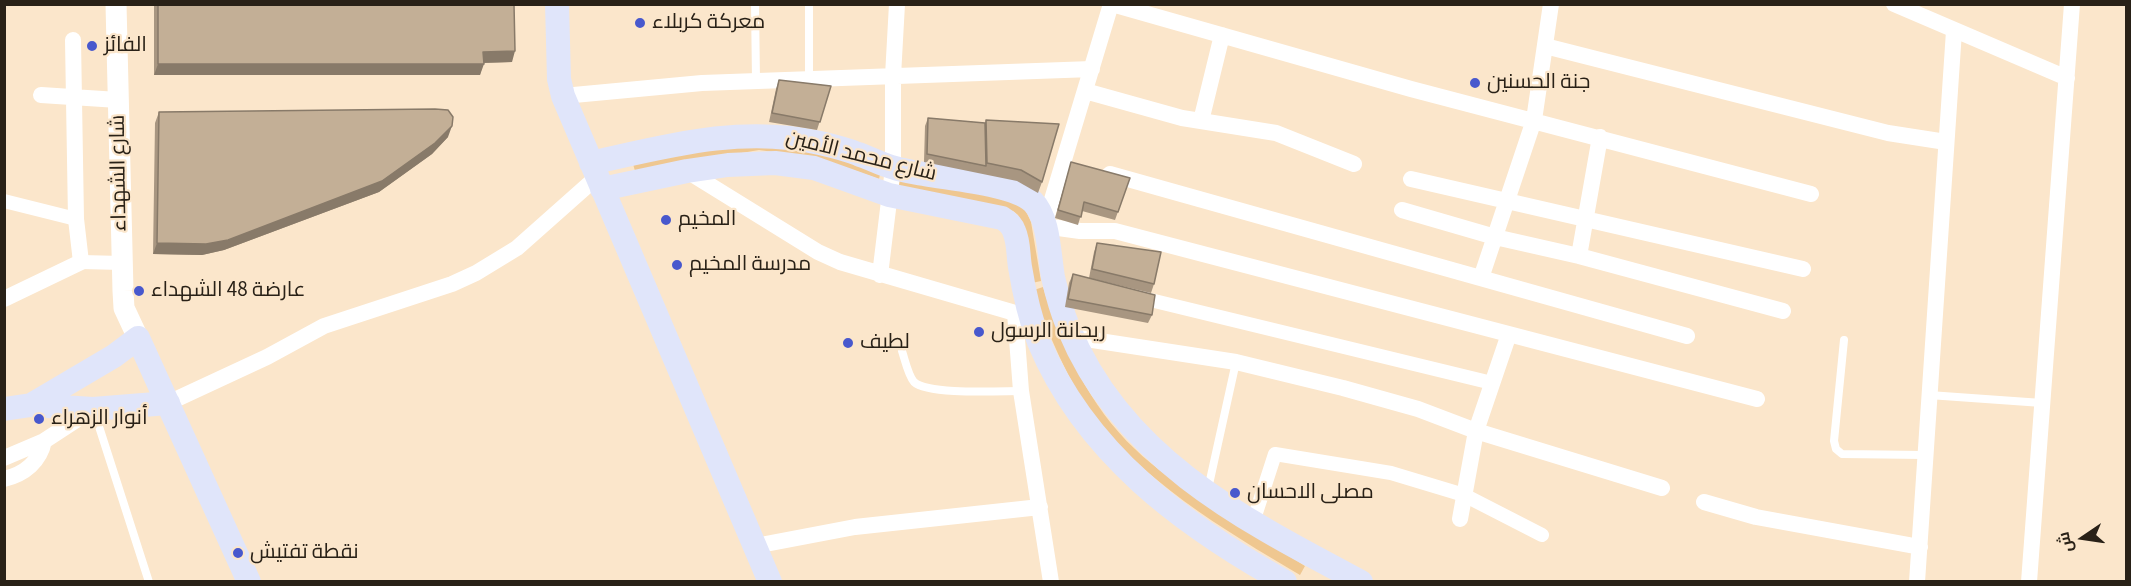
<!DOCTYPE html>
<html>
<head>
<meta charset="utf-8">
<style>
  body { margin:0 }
  #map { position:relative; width:2131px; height:586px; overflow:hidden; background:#fbe6cb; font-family:"Source Sans 3",Cairo,sans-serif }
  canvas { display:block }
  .frame { position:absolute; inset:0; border:6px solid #292117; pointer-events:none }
  .north { position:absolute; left:2053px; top:508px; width:60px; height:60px; -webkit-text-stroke:4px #fbe6cb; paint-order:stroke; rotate:257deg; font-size:16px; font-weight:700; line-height:24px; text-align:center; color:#292117 }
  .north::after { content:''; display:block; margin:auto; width:21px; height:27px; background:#292117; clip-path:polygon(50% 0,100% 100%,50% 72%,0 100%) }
</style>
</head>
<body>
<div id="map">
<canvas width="2131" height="586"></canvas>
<div class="frame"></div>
<div class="north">ش</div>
</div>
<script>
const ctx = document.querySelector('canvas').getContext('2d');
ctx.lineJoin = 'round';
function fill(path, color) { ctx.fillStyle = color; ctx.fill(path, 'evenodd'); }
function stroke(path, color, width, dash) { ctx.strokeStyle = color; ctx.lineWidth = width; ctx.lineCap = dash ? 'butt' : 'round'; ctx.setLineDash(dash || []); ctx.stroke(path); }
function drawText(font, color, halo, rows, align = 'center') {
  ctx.font = font + ' "Source Sans 3",Cairo,sans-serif'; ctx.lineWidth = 4.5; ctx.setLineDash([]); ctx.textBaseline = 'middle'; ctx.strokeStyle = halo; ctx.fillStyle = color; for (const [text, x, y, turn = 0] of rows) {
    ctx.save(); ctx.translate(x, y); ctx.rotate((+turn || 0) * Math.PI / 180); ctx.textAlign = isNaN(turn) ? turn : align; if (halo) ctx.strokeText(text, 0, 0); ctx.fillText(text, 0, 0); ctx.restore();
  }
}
const green = new Path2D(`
  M 777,142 L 881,170 L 879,179 L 818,158 L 759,150 L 635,171 L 633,164 L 684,152 Z
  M 899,177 L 995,196 L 1024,207 L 1031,222 L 1041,281 L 1032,283 L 1021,222 L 1018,215 L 1013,211 L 898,186 Z
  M 1043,287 C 1061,345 1090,407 1135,449 C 1154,468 1178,483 1201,498 C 1235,521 1270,544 1305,566 L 1300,575 C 1222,529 1141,480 1085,407 C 1079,398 1075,388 1070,378 C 1055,349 1043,321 1034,290 Z`);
const service = new Path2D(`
  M 755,4 L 756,81
  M 809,4 L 809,79
  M 1844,340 L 1834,441 L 1836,449 L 1842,454 L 1924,455
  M 902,351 C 905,360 908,375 914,382 C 928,395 999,391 1021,391
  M 1929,395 L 2042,403
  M 94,411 L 149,582
  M 1208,489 L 1236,362`);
const pedestrian = new Path2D(`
  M 4,201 L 76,219
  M 81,262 L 122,263
  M 1138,297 L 1492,383
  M 1253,522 L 1275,454 L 1391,473 L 1464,495 L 1542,535`);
const minor = new Path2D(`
  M 1111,4 L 1044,226 L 1080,231 L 1115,231 L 1757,399
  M 1112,4 L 1411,89 L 1811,194
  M 1894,4 L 2067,78
  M 1545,46 L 1888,133 L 1946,142
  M 1085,91 L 1182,118 L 1276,133 L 1354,164
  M 41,95 L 118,100
  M 563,96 L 702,83 L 1092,69
  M 1201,121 L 1222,35
  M 687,171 L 818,252 L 840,262 L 1015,313
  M 1110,174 L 1687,336
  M 1411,179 L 1803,269
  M 1402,210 L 1495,237 L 1579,256 L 1783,311
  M 1579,256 L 1600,137
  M 880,275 L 893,168 L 893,76 L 897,4
  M 1481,278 L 1534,120 L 1551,4
  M 4,299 L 81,262 L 76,219 L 73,40
  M 1024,315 L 1015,313 L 1021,391 L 1051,582
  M 1073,337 L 1236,362 L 1343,388 L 1418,409 L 1476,431 L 1662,488
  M 168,403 L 267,357 L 324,326 L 452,284 L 476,273 L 517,248 L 597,177
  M 44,441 L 93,409
  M 4,458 L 44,441 C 40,461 25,474 4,479
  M 1704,502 L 1756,517 L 1920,547
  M 1460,519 L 1476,431 L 1509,334
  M 755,546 L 855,527 L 1040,507
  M 1917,582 L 1954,31
  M 2029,582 L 2072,4`);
const tertiary = new Path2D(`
  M 116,4 L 123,291 L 124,308 L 138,338`);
const secondary = new Path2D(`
  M 557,4 L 559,79 L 563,96 L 770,582
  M 591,163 C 667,146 742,125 820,143 C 833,146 846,149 858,154 C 870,158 882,165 895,168 C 904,171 914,172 924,174 C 950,179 1014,184 1033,202 C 1049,218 1049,255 1053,277 C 1057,295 1062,312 1069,329 C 1122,458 1244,520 1361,582
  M 602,189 L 687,171 L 728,165 L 775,163 L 814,168 L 889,195 L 1002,218 C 1007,221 1012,225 1014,231 C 1019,242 1018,255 1020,267 C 1024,292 1030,318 1039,342 C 1085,453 1183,525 1285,582
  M 31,405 L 114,356 L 138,338 L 249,582
  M 4,409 L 31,405 L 93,409 L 168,403`);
const wall = new Path2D(`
  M 154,4 L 514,4 L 512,62 L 483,63 L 480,75 L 154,75 Z
  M 779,80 L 831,86 L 817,130 L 769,122 L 776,89 Z
  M 159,112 L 448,137 L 432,154 L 379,192 L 224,250 L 202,255 L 153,254 L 155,123 Z
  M 928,118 L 985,123 L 986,120 L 1042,182 L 1038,193 L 1017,181 L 924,162 L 925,126 Z
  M 1071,162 L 1130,178 L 1115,220 L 1082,211 L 1078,225 L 1055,218 Z
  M 1097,243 L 1154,284 L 1151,293 L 1089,278 L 1094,252 Z
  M 1073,274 L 1152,315 L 1148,323 L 1065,307 L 1069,283 Z`);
const shadedWall = new Path2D(`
  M 515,51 L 512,62 L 479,63 L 483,52 Z
  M 158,64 L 484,64 L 480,75 L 154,75 Z
  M 452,126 L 448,137 L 432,154 L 379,192 L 224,250 L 202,255 L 153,254 L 157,243 Z`);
const building = new Path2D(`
  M 158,4 L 514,4 L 515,51 L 483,52 L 484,64 L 158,64 Z
  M 779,80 L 831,86 L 820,122 L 772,113 Z
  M 435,109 L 448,110 L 453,117 L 452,126 L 435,143 L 382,181 L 228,240 L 206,244 L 157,243 L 159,112 Z
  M 928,118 L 985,123 L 986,166 L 927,154 Z
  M 986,120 L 1059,124 L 1042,182 L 1021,170 L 987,163 Z
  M 1071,162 L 1130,178 L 1118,212 L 1084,202 L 1081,217 L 1058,210 Z
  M 1097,243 L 1161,252 L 1154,284 L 1092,269 Z
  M 1073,274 L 1155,295 L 1152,315 L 1068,299 Z`);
const markers = [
  [640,23,6,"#4858cd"],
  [92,46,6,"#4858cd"],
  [1475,83,6,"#4858cd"],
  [666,220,6,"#4858cd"],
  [677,265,6,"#4858cd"],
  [139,291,6,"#4858cd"],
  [979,332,6,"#4858cd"],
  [848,343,6,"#4858cd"],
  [39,419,6,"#4858cd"],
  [1235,493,6,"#4858cd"],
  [238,553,6,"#4858cd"]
];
const poiNames = [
  ["معركة كربلاء",652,23],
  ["الفائز",104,46],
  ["جنة الحسنين",1487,83],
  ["المخيم",678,220],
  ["مدرسة المخيم",689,265],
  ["عارضة 48 الشهداء",151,291],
  ["ريحانة الرسول",991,332],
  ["لطيف",860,343],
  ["أنوار الزهراء",51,419],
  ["مصلى الاحسان",1247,493],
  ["نقطة تفتيش",250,553]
];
const streetNames = [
  ["شارع محمد الأمين",861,157,14],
  ["شارع الشهداء",120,173,-91]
];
fill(green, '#efc790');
stroke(service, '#fff', 8);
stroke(pedestrian, '#fff', 14);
stroke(minor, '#fff', 16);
stroke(tertiary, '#fff', 21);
stroke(secondary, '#e0e5fa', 24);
fill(wall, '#a89681');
fill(shadedWall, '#887a69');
fill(building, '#c3af96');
stroke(building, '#887a69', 1.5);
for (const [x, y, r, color] of markers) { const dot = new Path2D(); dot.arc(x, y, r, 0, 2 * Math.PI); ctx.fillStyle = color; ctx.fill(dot); stroke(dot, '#fbe6cb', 2); }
drawText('21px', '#292117', '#fbe6cb', poiNames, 'left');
drawText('21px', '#292117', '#fbe6cb', streetNames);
</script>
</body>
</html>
